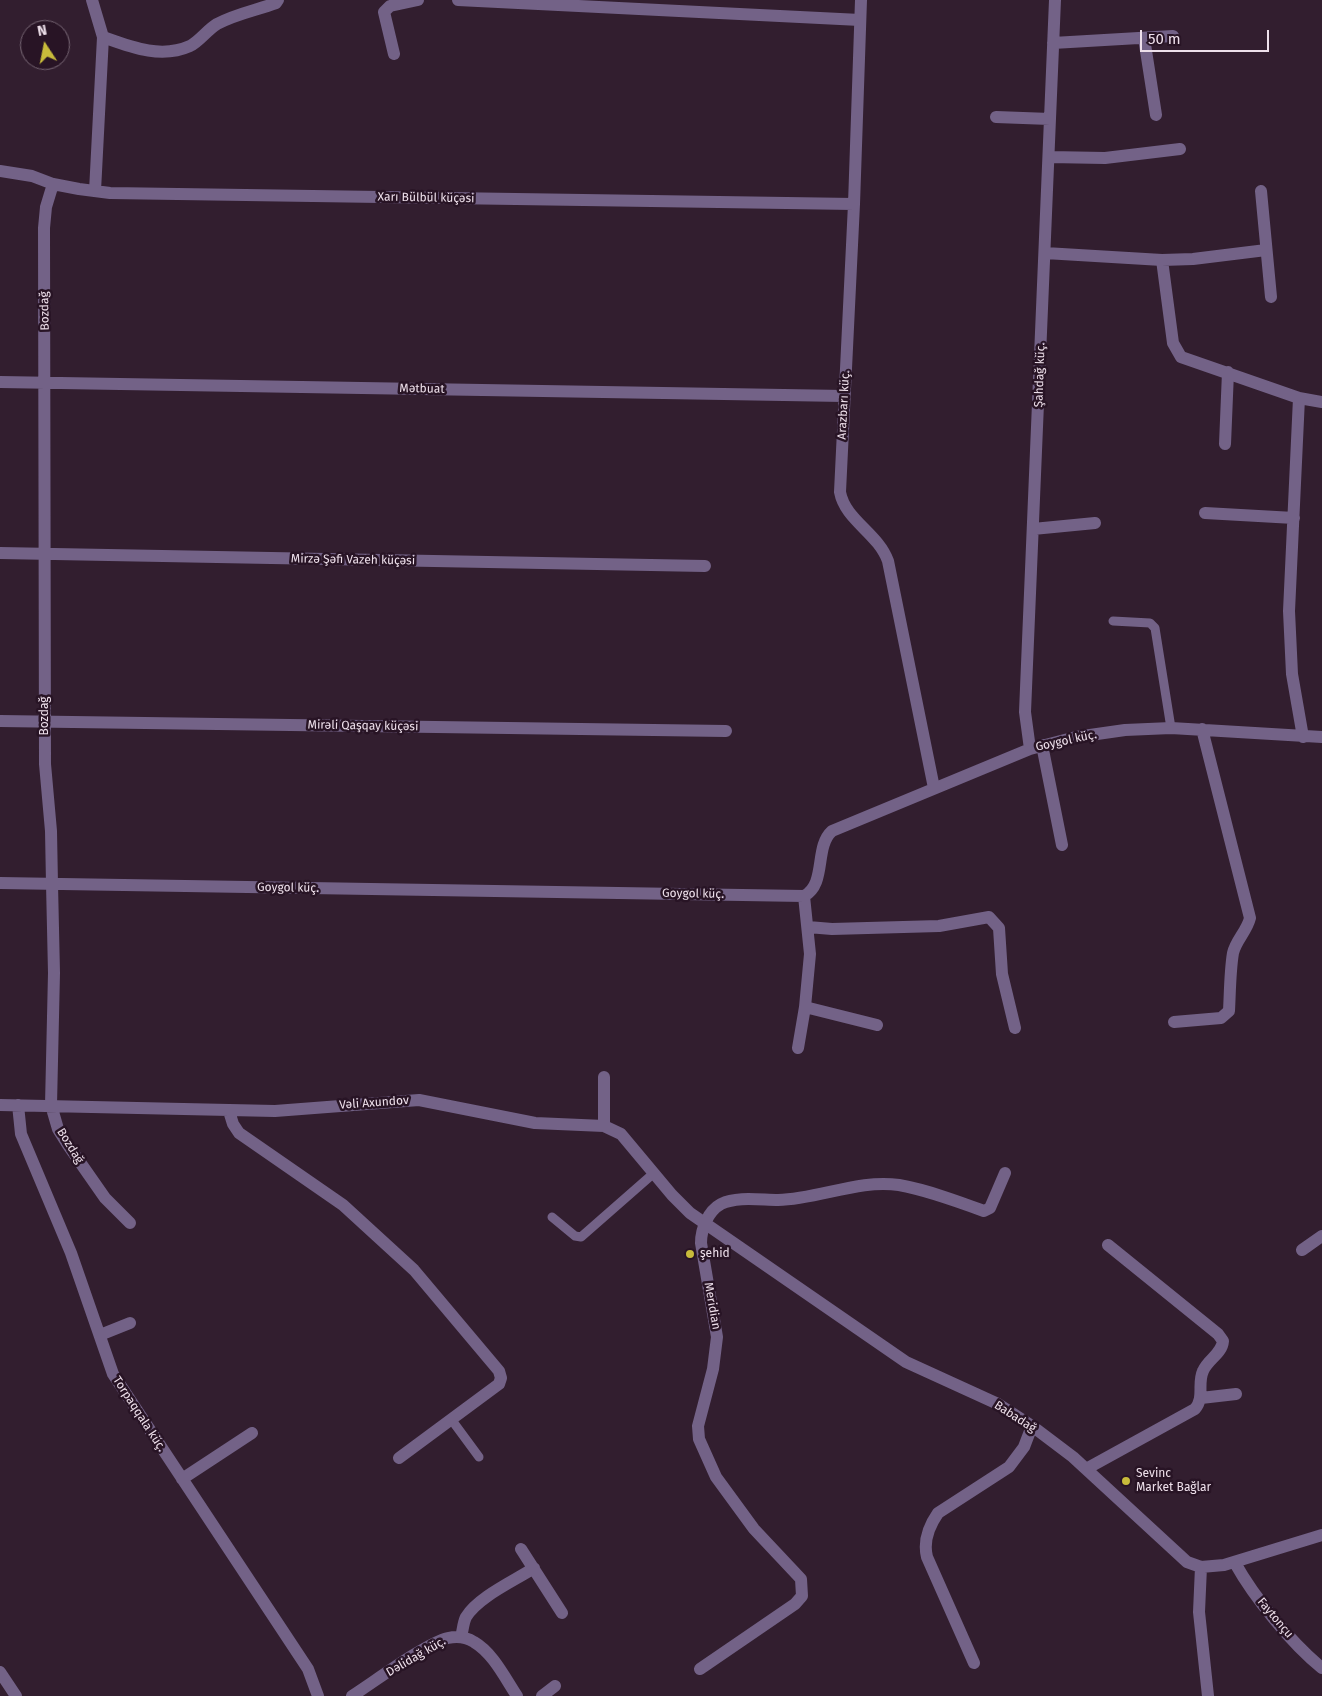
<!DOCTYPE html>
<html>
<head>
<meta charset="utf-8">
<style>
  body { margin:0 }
  #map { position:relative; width:1322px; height:1696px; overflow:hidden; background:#321e2f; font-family:"Fira Sans",sans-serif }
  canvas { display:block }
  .north { position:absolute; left:20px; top:20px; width:50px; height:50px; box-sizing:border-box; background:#281425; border:1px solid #776674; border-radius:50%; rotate:349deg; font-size:14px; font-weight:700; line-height:20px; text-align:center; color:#eee0eb }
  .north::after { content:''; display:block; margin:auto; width:18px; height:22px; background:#c8bb3b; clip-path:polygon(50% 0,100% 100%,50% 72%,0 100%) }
  .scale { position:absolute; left:1140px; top:30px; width:129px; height:22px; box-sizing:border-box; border:2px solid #eee0eb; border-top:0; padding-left:6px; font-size:15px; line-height:18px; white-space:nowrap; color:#eee0eb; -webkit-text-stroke:4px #281425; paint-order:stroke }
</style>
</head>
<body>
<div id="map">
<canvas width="1322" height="1696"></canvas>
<div class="north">N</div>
<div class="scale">50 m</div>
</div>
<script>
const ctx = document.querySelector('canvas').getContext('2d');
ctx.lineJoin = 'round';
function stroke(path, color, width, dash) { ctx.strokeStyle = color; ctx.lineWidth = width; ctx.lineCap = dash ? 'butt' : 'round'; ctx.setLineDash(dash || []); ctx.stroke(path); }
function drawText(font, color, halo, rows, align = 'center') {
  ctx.font = font + ' "Fira Sans",sans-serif'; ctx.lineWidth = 5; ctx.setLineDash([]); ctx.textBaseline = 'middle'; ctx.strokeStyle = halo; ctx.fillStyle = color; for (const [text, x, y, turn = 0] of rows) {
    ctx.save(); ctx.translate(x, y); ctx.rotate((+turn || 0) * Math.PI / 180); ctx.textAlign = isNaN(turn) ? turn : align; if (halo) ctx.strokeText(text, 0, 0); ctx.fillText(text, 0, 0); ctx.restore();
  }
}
const service = new Path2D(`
  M 1113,621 L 1150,623 L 1155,628 L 1171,728
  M 552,1217 L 575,1236 L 581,1237 L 654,1173
  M 451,1419 L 479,1457`);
const minor = new Path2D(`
  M 92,0 L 103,37 L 95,191
  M 458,0 L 860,20
  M 861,0 L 854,204 L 840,492 C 845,520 878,533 888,561 L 934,788
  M 103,37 C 131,47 161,59 190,46 C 200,41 207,30 217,24 C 235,14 257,10 276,3 L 278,0
  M 1144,38 L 1156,115
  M 1053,43 L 1173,36
  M 394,54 L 384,12 L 390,6 L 418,0
  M 996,117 L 1050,119
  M 1049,157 L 1105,158 L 1180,149
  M 0,171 L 32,176 L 53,184 L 79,189 L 110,193 L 854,204
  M 53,184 L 46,207 L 44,228 L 45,764 L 51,831 L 52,884 L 54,973 L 51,1105 L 58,1129 L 68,1145 L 105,1198 L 130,1223
  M 1261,191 L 1271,297
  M 1045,253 L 1162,260 L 1193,259 L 1266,250
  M 1162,260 L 1173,343 L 1181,357 L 1299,398 L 1322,402
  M 0,382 L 844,396
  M 1299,398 L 1289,611 L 1292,674 L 1303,737
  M 1225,444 L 1228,372
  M 1205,513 L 1294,518
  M 1033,529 L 1095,523
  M 0,553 L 705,566
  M 0,721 L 726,731
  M 1042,745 L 1062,845
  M 1030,749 L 1025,712 L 1055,0
  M 0,883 L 804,896 C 827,884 814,847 832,831 L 1030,749 L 1076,737 L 1125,730 L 1171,728 L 1322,737
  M 808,927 L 832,929 L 939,926 L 989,917 L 999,928 L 1002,974 L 1015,1028
  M 805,1007 L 877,1025
  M 1174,1022 L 1221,1018 L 1229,1011 C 1230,992 1230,971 1233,953 C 1236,940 1247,931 1250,918 L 1202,729
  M 798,1048 L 805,1007 L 810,954 L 804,896
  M 0,1105 L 275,1111 L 419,1100 L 535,1123 L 604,1126 L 621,1134 L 672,1195 L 690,1213 L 906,1362 L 998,1404 L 1032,1426 L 1073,1457 L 1187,1562 L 1201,1567 L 1224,1565 L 1322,1535
  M 18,1105 L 21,1134 L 71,1253 L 113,1374 L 308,1669 L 318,1696
  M 229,1111 L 233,1124 L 239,1133 L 343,1205 L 414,1270 L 499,1371 L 501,1378 L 499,1384 L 399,1458
  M 604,1126 L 604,1077
  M 1302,1250 L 1322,1236
  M 100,1335 L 130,1323
  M 1201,1398 L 1236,1394
  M 1086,1469 L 1195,1409 C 1205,1397 1197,1384 1203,1371 C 1208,1359 1222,1354 1223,1341 L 1218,1334 L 1108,1245
  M 182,1479 L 252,1433
  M 521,1549 L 562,1613
  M 1235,1563 C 1254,1597 1291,1643 1322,1668
  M 1201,1567 L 1199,1612 L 1208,1696
  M 461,1637 C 463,1630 463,1623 466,1617 C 478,1597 514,1581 534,1568
  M 974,1663 L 927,1557 C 923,1541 929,1526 938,1513 L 1009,1467 L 1024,1447 L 1032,1426
  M 700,1669 L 795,1604 L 802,1596 L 801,1579 L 754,1529 L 716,1477 L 699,1439 L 698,1426 L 713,1369 L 717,1337 L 701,1243 C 701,1229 708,1211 721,1204 C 737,1196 761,1200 778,1200 C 819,1199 859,1179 899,1185 C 927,1190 957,1201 984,1211 L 990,1208 L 1005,1173
  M 0,1672 L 16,1696
  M 352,1696 C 374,1682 426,1643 448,1638 C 457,1636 466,1637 474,1642 C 493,1653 505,1678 517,1696
  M 542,1696 L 555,1686`);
const markers = [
  [690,1254,5,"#c8bb3b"],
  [1126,1481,5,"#c8bb3b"]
];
const streetNames = [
  ["Xarı Bülbül küçəsi",426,198,1],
  ["Bozdağ",45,311,-91],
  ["Şahdağ küç.",1040,375,-88],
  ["Mətbuat",422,389,1],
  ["Arazbarı küç.",844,405,-87],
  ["Mirzə Şəfi Vazeh küçəsi",353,560,1],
  ["Bozdağ",45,716,-90],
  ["Mirəli Qaşqay küçəsi",363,726,1],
  ["Goygol küç.",1066,741,-12],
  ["Goygol küç.",288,888,1],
  ["Goygol küç.",693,894,1],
  ["Vəli Axundov",374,1103,-4],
  ["Bozdağ",70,1146,58],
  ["Meridian",712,1306,80],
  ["Torpaqqala küç.",139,1414,57],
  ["Babadağ",1015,1417,33],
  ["Faytonçu",1275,1618,50],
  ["Dəlidağ küç.",416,1657,-30]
];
const poiNames = [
  ["şehid",700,1254],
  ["Sevinc",1136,1474],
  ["Market Bağlar",1136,1488]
];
stroke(service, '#736287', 9);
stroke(minor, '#736287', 12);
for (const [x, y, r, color] of markers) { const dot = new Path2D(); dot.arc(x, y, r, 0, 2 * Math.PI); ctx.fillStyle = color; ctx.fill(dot); stroke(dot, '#281425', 2); }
drawText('12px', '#eee0eb', '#281425', streetNames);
drawText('12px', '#eee0eb', '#281425', poiNames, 'left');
</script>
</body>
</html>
